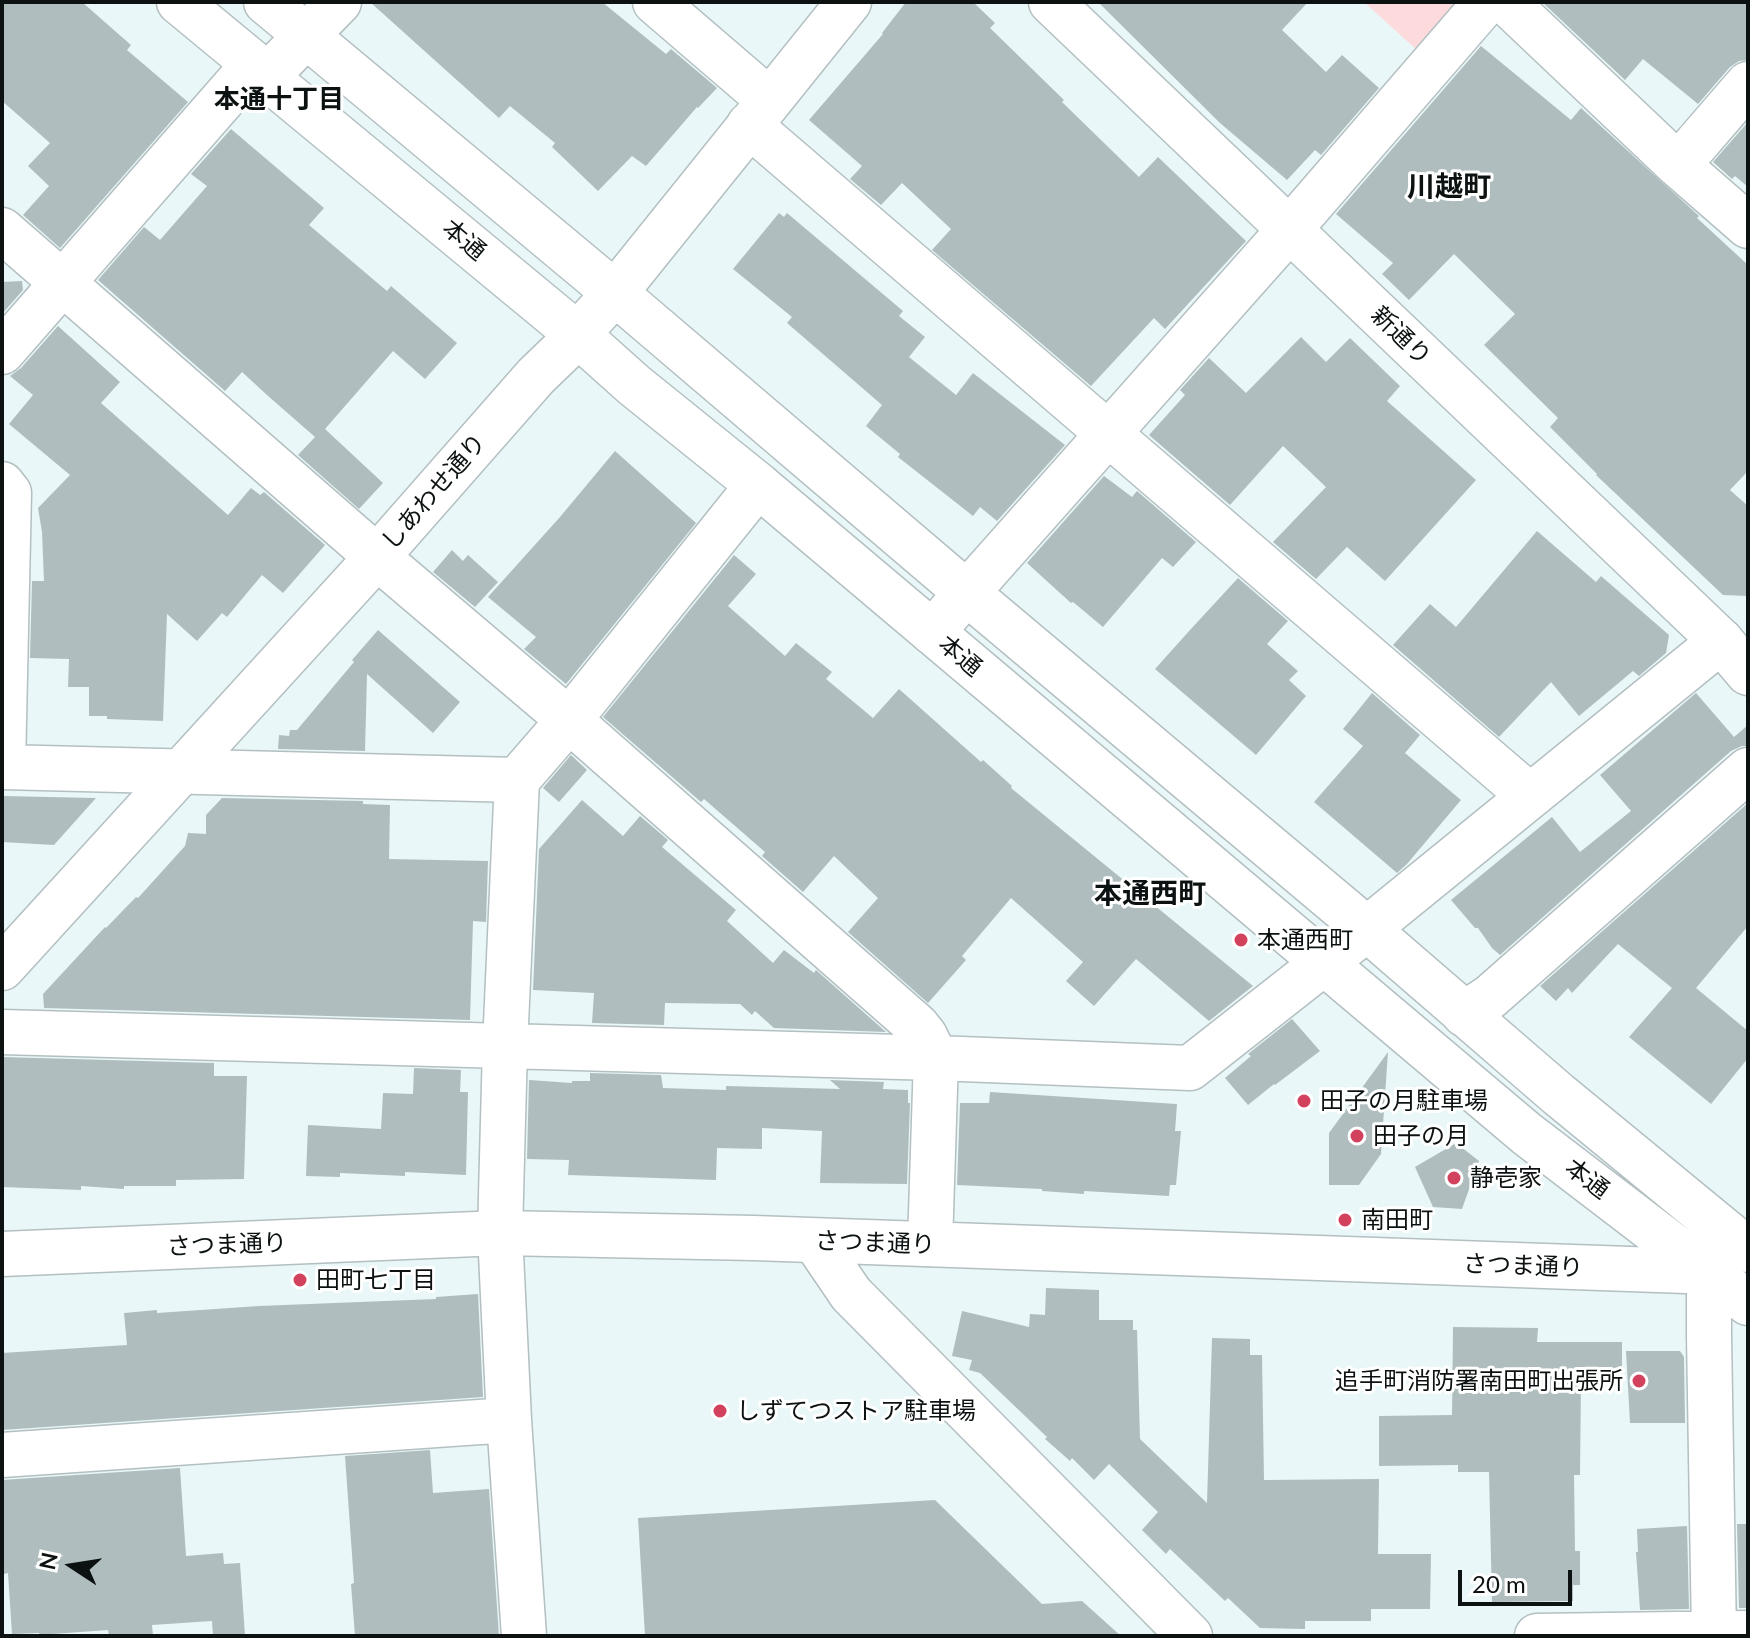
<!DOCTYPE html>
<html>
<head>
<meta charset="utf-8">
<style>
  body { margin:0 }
  #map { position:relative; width:1750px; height:1638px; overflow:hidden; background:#eaf7f8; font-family:Lato,sans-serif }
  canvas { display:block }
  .frame { position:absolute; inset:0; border:4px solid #0c1111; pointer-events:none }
  .north { position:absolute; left:32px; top:1526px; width:80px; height:80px; -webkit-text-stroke:6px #fff; paint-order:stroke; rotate:282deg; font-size:22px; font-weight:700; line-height:32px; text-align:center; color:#0c1111 }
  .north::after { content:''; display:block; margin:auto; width:28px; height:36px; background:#0c1111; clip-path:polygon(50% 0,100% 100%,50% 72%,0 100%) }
  .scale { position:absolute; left:1458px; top:1570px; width:114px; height:36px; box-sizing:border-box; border:4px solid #0c1111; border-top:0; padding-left:10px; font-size:24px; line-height:28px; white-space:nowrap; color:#0c1111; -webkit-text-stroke:6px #fff; paint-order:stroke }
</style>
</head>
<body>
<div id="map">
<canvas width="1750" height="1638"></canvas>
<div class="frame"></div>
<div class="north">N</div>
<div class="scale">20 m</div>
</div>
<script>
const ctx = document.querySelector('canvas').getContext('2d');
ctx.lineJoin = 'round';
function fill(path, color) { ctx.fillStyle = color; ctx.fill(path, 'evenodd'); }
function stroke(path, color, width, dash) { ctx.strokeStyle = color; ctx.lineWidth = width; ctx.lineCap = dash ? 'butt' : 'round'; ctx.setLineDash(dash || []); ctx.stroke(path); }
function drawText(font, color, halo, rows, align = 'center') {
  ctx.font = font + ' Lato,"Noto Sans JP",sans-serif'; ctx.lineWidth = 6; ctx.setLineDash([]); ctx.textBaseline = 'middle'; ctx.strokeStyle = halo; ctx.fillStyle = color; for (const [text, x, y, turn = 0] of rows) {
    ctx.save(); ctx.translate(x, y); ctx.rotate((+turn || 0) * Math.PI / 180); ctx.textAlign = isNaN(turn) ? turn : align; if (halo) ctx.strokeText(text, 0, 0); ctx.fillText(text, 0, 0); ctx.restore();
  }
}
const green = new Path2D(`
  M 1364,2 L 1465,2 L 1419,52 Z`);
const building = new Path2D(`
  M 2,2 L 82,2 L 131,45 L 127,50 L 188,102 L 60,248 L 23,215 L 49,186 L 28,166 L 50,143 L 2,101 Z
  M 370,2 L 602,2 L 666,54 L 671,49 L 717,88 L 698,108 L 697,107 L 646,166 L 632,156 L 598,191 L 552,147 L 555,143 L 510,106 L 499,118 Z
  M 906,2 L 973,2 L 995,23 L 990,28 L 1064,100 L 1062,102 L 1139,177 L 1158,157 L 1246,241 L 1165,329 L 1154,318 L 1091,386 L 932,250 L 951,229 L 902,183 L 881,205 L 850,179 L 862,166 L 809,120 L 883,34 L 882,33 Z
  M 1098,2 L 1308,2 L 1282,30 L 1326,72 L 1342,55 L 1379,88 L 1321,155 L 1315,150 L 1287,180 L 1220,123 Z
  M 1542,2 L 1748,2 L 1748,60 L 1739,61 L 1730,67 L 1698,104 L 1643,59 L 1625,80 Z
  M 1481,46 L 1571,120 L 1581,108 L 1699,216 L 1697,218 L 1748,265 L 1748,471 L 1730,490 L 1748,506 L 1748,596 L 1723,595 L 1596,475 L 1597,474 L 1550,427 L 1558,418 L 1484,345 L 1515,314 L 1454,254 L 1409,300 L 1382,274 L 1393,263 L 1336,214 Z
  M 1748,122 L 1748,187 L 1735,176 L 1732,179 L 1713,162 Z
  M 231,129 L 324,208 L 309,225 L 387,291 L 391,286 L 457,343 L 425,379 L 393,351 L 325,429 L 383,483 L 359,509 L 298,455 L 315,437 L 267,395 L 242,372 L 225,391 L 98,280 L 144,227 L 160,240 L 207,186 L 191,174 Z
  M 779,213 L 784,217 L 787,213 L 903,311 L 899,316 L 925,337 L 909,357 L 956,395 L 973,373 L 1065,445 L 997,521 L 980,507 L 973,516 L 898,457 L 900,454 L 866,426 L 882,405 L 787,323 L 792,317 L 733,269 Z
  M 22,281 L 23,290 L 2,314 L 2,282 Z
  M 58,326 L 120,382 L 101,403 L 228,515 L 251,488 L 260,495 L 264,492 L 325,545 L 283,593 L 262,575 L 227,617 L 222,613 L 197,641 L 167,614 L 163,721 L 107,719 L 107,716 L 89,716 L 89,687 L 68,687 L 69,659 L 30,658 L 32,581 L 44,581 L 42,532 L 38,508 L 70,475 L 9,424 L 33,395 L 10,376 L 21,368 Z
  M 1301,337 L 1326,362 L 1350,338 L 1400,386 L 1387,401 L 1476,480 L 1385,581 L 1347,547 L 1316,579 L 1273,542 L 1326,487 L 1283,446 L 1230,505 L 1149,435 L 1185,395 L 1180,390 L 1209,358 L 1246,393 Z
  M 615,451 L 696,523 L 566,684 L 524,649 L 536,637 L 488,597 L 560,517 Z
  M 1104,476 L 1132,497 L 1137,491 L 1196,542 L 1173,567 L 1162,558 L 1103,627 L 1073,602 L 1071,603 L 1027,563 Z
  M 1537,531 L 1596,582 L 1601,576 L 1669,635 L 1666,653 L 1639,676 L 1633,671 L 1579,716 L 1551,682 L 1499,737 L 1393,645 L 1430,604 L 1456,627 Z
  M 452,550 L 463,561 L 468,555 L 498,582 L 475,607 L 433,572 Z
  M 734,555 L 756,574 L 728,606 L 785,656 L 796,643 L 832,672 L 826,679 L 873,718 L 899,689 L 981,762 L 983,760 L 1012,786 L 1011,788 L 1253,986 L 1209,1021 L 1136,959 L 1094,1006 L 1066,981 L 1083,962 L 1011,898 L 962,956 L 966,960 L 928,1003 L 848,932 L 878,898 L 834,856 L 803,892 L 762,856 L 765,852 L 704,799 L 701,802 L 603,717 Z
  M 1238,578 L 1288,621 L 1267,644 L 1298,671 L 1289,680 L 1306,696 L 1256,755 L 1155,669 L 1190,630 Z
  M 378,630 L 460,702 L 433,733 L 367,674 L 365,751 L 278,749 L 279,735 L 289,736 L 290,730 L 297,730 L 354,662 L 352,660 Z
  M 1372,693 L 1420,735 L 1405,753 L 1461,800 L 1407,864 L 1397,873 L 1314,802 L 1363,746 L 1343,729 Z
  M 1696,693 L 1734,737 L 1748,725 L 1748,746 L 1742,746 L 1731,751 L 1500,955 L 1492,948 L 1478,928 L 1475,928 L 1451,900 L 1552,817 L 1580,852 L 1631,811 L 1600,775 Z
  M 571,755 L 587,770 L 559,802 L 543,788 Z
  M 2,796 L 96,798 L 54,845 L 2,842 Z
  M 222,798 L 363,801 L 363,804 L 390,805 L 389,859 L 488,861 L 486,922 L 473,921 L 470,1020 L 44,1008 L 43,994 L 105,927 L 106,928 L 136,897 L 138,898 L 185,846 L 188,833 L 206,834 L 206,815 Z
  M 582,800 L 623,836 L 640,816 L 668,840 L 662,847 L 736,910 L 727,921 L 773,963 L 784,950 L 814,973 L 816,970 L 886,1032 L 774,1028 L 755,1011 L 752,1015 L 740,1004 L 665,1003 L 664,1025 L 592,1023 L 594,993 L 533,990 L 539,849 Z
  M 1748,803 L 1748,926 L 1696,988 L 1748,1031 L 1748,1058 L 1711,1104 L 1629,1037 L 1672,988 L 1618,944 L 1572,993 L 1568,988 L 1556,1001 L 1540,986 Z
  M 1292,1019 L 1320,1051 L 1275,1085 L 1274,1084 L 1248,1105 L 1225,1078 L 1251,1056 L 1248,1054 Z
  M 1388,1052 L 1381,1154 L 1359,1185 L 1329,1185 L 1329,1133 Z
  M 2,1057 L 214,1063 L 214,1076 L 247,1076 L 244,1179 L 176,1180 L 176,1186 L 124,1186 L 124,1189 L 81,1186 L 81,1190 L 2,1187 Z
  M 414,1068 L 461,1070 L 460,1092 L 468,1092 L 466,1175 L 405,1172 L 405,1176 L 340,1173 L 340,1177 L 306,1176 L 308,1125 L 381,1129 L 383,1093 L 413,1094 Z
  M 590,1073 L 661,1075 L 663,1088 L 726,1090 L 726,1086 L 840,1089 L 830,1080 L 884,1082 L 883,1089 L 908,1090 L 908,1103 L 910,1103 L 907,1184 L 820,1183 L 822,1131 L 762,1128 L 762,1149 L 717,1148 L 716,1180 L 568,1175 L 569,1160 L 527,1159 L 529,1080 L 572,1083 L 572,1081 L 590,1081 Z
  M 990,1092 L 1177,1104 L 1175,1131 L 1181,1131 L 1176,1185 L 1170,1185 L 1169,1196 L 1084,1191 L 1084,1194 L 1042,1191 L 1042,1189 L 957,1185 L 960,1103 L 989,1103 Z
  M 1456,1143 L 1479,1161 L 1462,1209 L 1433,1207 L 1415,1167 Z
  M 1046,1288 L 1099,1290 L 1099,1320 L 1133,1320 L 1133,1330 L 1137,1330 L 1140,1439 L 1207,1503 L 1212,1338 L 1250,1339 L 1250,1355 L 1262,1355 L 1264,1480 L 1379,1479 L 1378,1554 L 1431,1554 L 1430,1609 L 1371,1609 L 1371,1621 L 1305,1621 L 1305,1629 L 1260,1628 L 1228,1598 L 1225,1601 L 1170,1549 L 1166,1554 L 1142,1530 L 1158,1512 L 1109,1464 L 1094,1480 L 1072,1458 L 1070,1461 L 1045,1439 L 1047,1437 L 980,1373 L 969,1370 L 972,1360 L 952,1356 L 962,1311 L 1029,1327 L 1030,1314 L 1045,1315 Z
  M 478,1294 L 483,1397 L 2,1430 L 2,1353 L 127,1345 L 124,1313 L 157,1310 L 157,1313 L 259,1306 L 436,1299 L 436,1297 Z
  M 1453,1327 L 1538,1328 L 1537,1342 L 1622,1342 L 1622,1379 L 1581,1380 L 1580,1475 L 1574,1475 L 1575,1551 L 1580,1551 L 1580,1585 L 1573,1585 L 1573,1601 L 1492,1602 L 1489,1472 L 1458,1472 L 1458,1465 L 1379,1466 L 1379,1416 L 1452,1415 Z
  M 1626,1351 L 1680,1351 L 1684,1357 L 1685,1423 L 1630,1423 Z
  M 430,1450 L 433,1493 L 489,1489 L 499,1636 L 355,1636 L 351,1584 L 354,1583 L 345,1456 Z
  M 180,1468 L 186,1556 L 223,1553 L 224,1564 L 240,1563 L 245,1636 L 213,1636 L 212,1621 L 152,1625 L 153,1636 L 109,1636 L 108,1630 L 39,1635 L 39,1633 L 12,1634 L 8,1573 L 4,1574 L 2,1480 Z
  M 935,1500 L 1042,1604 L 1082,1601 L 1121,1636 L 645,1636 L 638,1518 Z
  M 1737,1524 L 1748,1524 L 1748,1608 L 1739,1608 Z
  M 1687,1526 L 1689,1609 L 1640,1610 L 1636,1552 L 1638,1552 L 1637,1529 Z`);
const minor = new Path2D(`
  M 655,2 L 769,100
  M 1506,2 L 1678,165 L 1748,226
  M 266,77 L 339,2
  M 749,125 L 1530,796
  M 1678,165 L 1748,84
  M 2,230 L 377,557 L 569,720 L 917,1026 L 925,1036 L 936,1058 L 930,1244
  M 2,352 L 254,64
  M 2,484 L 9,493 L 3,767
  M 932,632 L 1289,230 L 1486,2
  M 2,767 L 517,780 L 569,720 L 758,485
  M 517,780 L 505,1046 L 500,1233 L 509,1420 L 524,1636
  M 1464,1014 L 1490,997 L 1748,770
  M 2,1032 L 936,1058 L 1190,1068 L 1367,929 L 1721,641
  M 1709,1272 L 1709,1336 L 1714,1636
  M 2,1455 L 509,1420
  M 1537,1636 L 1748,1633`);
const tertiary = new Path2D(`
  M 1051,2 L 1721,641 L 1748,673
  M 2,968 L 377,557 L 536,376 L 563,350 L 615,293 L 849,2
  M 815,1241 L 851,1294 L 1190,1636`);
const secondary = new Path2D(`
  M 179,2 L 254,64 L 266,77 L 577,334 L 634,385 L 758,485 L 1527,1134 L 1748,1303
  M 266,2 L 615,293 L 967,593 L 1367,929 L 1558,1094 L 1748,1250
  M 2,1254 L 500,1233 L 754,1238 L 1714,1272`);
const markers = [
  [1241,940,8,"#d2425d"],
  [1304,1101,8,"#d2425d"],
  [1357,1136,8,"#d2425d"],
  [1454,1178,8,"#d2425d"],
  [1345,1220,8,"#d2425d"],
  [300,1280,8,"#d2425d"],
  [1639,1381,8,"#d2425d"],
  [720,1411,8,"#d2425d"]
];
const streetNames = [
  ["本通",464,240,40],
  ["新通り",1401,336,44],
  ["しあわせ通り",434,492,-49],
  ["本通",960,656,40],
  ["本通",1587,1179,37],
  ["さつま通り",875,1243,2],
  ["さつま通り",227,1245,-2],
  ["さつま通り",1523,1266,2]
];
const poiNames = [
  ["本通西町",1257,940],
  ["田子の月駐車場",1320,1101],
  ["田子の月",1373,1136],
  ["静壱家",1470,1178],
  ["南田町",1361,1220],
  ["田町七丁目",316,1280],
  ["追手町消防署南田町出張所",1623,1381,"right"],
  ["しずてつストア駐車場",736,1411]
];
const neighbourhoodNames = [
  ["本通十丁目",279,100]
];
const quarterNames = [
  ["川越町",1449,187],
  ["本通西町",1150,894]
];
fill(green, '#fddbdd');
fill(building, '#b0bdbe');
stroke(minor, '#b3bfc1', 47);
stroke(tertiary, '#b3bfc1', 47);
stroke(secondary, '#b3bfc1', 47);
stroke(minor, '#fff', 44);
stroke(tertiary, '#fff', 44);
stroke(secondary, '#fff', 44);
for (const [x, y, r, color] of markers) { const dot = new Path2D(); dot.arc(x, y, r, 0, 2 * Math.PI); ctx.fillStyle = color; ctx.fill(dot); stroke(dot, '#fff', 3); }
drawText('24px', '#0c1111', '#fff', streetNames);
drawText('24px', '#0c1111', '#fff', poiNames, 'left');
drawText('bold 26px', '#0c1111', '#fff', neighbourhoodNames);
drawText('bold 28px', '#0c1111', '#fff', quarterNames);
</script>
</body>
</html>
